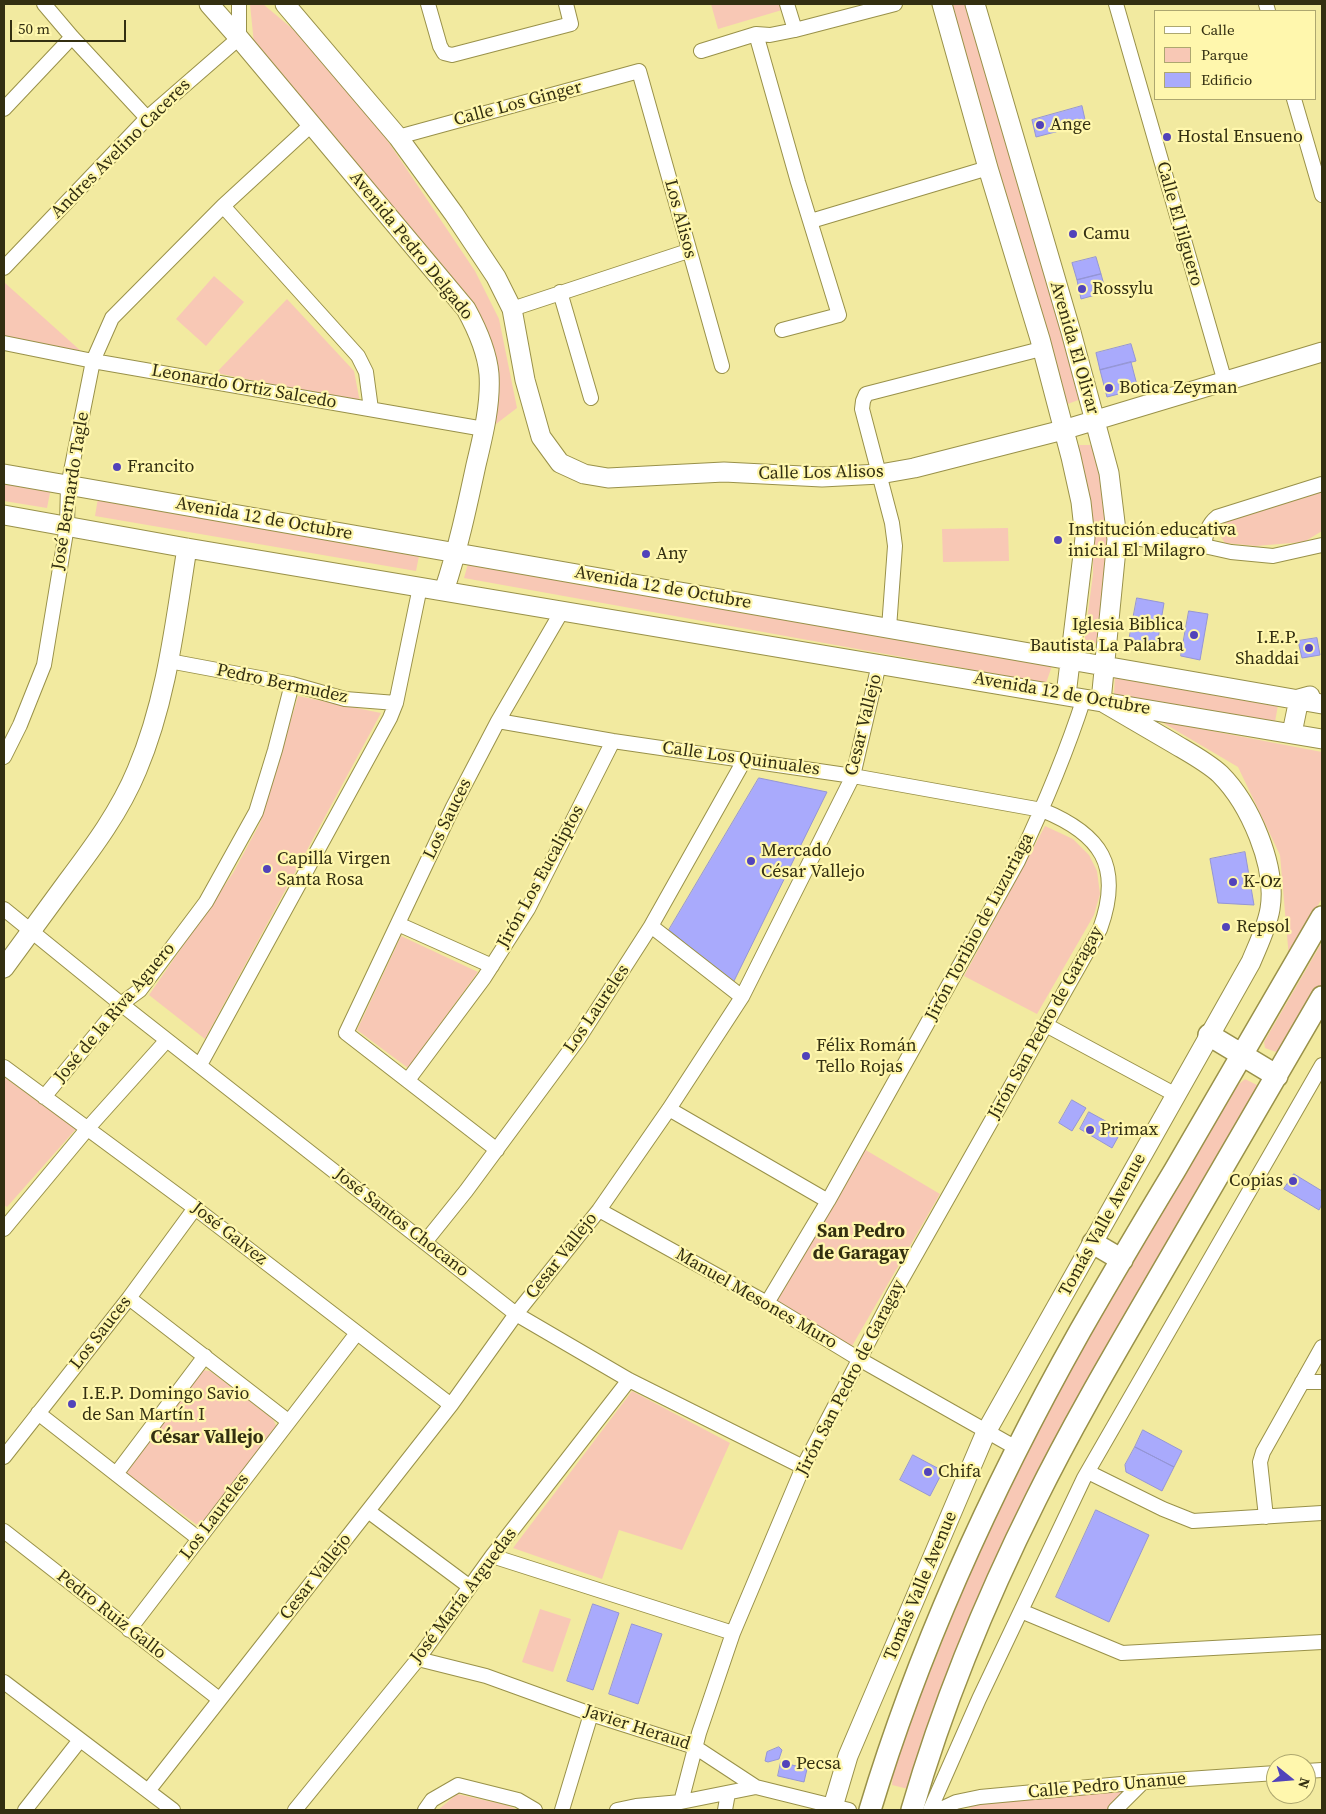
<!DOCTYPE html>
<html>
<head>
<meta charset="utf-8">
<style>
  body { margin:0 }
  #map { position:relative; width:1326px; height:1814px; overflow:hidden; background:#f2eaa0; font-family:"Source Serif 4",serif }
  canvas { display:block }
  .frame { position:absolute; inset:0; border:5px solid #332f11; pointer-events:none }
  .legend { position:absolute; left:1154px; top:10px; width:162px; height:90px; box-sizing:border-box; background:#fff7ad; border:1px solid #ada76f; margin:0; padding:6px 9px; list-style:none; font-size:15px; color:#332f11 }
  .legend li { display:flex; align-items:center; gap:10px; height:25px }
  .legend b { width:25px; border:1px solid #ada76f }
  .north { position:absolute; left:1266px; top:1754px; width:50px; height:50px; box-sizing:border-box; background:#fff7ad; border:1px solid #ada76f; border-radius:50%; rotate:107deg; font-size:14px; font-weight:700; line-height:20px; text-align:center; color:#332f11 }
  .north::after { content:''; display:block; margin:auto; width:18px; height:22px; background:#5243ba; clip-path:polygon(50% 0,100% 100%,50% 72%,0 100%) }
  .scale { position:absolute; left:10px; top:20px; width:116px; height:22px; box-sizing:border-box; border:2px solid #332f11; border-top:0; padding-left:6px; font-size:15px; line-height:18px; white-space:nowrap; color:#332f11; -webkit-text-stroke:4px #fff7ad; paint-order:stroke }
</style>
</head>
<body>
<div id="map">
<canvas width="1326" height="1814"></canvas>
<div class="frame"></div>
<ul class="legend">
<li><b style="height:6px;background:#fff"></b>Calle</li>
<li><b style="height:14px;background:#f8c8b5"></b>Parque</li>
<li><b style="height:14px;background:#a9aafc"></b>Edificio</li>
</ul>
<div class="north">N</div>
<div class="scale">50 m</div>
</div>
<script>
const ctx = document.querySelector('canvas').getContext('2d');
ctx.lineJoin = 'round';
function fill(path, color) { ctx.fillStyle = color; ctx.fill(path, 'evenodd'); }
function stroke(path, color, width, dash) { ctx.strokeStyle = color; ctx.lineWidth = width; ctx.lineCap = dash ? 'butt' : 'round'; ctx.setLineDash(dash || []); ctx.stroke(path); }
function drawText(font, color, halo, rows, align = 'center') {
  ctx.font = font + ' "Source Serif 4",serif'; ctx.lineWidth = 4.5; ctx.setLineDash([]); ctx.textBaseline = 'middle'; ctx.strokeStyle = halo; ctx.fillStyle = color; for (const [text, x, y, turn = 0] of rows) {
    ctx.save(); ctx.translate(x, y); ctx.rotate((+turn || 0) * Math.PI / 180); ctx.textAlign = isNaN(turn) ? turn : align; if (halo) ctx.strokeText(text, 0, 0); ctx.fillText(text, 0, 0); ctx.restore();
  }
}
const green = new Path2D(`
  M 250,4 L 263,4 L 307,41 L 365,107 L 475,271 L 499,319 L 517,408 L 492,427 L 475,311 L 254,44 Z
  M 711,4 L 780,4 L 782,10 L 718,29 Z
  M 952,4 L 970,4 L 1081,399 L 1065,405 Z
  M 214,276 L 244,302 L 206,346 L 176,319 Z
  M 5,283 L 82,352 L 4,336 Z
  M 287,299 L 354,371 L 360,402 L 216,373 Z
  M 1076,445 L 1097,445 L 1111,548 L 1102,643 L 1084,643 L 1093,574 L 1093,524 Z
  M 4,475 L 52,483 L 47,508 L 4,501 Z
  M 1322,491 L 1322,531 L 1304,542 L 1256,546 L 1225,543 L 1216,530 L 1229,520 Z
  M 99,492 L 420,551 L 416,571 L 95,516 Z
  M 1008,528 L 1009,561 L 943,562 L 942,529 Z
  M 469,560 L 1052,666 L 1046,683 L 464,578 Z
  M 1115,676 L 1278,705 L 1275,722 L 1114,694 Z
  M 298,696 L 381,713 L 205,1039 L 149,995 L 233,873 L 260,823 Z
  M 1160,721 L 1322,752 L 1322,898 L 1289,958 L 1280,855 L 1238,767 Z
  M 1045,826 L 1073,839 L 1089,855 L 1097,871 L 1100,894 L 1094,915 L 1037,1014 L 964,976 Z
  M 401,936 L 478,972 L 408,1068 L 357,1030 Z
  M 1322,942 L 1322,985 L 1285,1047 L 1276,1052 L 1265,1048 L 1264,1042 Z
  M 4,1077 L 76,1129 L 7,1207 L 4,1205 Z
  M 1245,1079 L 1257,1085 L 1258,1091 L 1065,1431 L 908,1789 L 892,1785 L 893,1773 L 903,1739 L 989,1526 L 1052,1399 L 1238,1085 Z
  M 864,1149 L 940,1194 L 852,1346 L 776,1302 Z
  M 202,1370 L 210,1371 L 273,1419 L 278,1430 L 200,1527 L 126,1473 L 125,1465 Z
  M 632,1391 L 730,1443 L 682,1550 L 619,1530 L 602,1579 L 513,1548 Z
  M 540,1609 L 571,1619 L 553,1672 L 522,1662 Z
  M 1131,1786 L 1110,1810 L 974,1810 L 961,1804 Z
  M 457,1794 L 506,1805 L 518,1810 L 438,1810 Z`);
const building = new Path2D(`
  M 1082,106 L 1086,124 L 1036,137 L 1032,120 Z
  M 1096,257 L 1101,274 L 1077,280 L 1072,263 Z
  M 1101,274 L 1106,292 L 1081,299 L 1077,280 Z
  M 1131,344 L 1136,361 L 1100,370 L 1096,353 Z
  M 1131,362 L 1138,389 L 1107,397 L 1100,370 Z
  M 1137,598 L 1164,603 L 1156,651 L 1128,646 Z
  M 1189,611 L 1208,614 L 1200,660 L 1181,656 Z
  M 1317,638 L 1320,655 L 1302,658 L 1298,641 Z
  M 759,778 L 827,792 L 733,983 L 669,930 Z
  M 1245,852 L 1254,905 L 1218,903 L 1210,859 Z
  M 1072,1100 L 1086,1108 L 1072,1131 L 1059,1123 Z
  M 1089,1112 L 1122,1130 L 1112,1148 L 1080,1129 Z
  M 1294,1174 L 1322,1191 L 1322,1204 L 1319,1210 L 1284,1189 Z
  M 1143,1430 L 1182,1451 L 1174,1467 L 1135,1447 Z
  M 1135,1447 L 1174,1467 L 1162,1491 L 1126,1472 L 1125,1465 Z
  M 913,1455 L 943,1471 L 930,1496 L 900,1480 Z
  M 1096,1510 L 1149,1535 L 1109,1622 L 1056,1597 Z
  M 593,1604 L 619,1613 L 593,1690 L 567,1681 Z
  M 632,1624 L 662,1634 L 638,1704 L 609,1694 Z
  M 779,1747 L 782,1750 L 779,1759 L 768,1762 L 765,1761 L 767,1752 Z
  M 781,1762 L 807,1769 L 804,1782 L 778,1776 Z`);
const street = new Path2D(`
  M 44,4 L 72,37 L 147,118
  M 428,4 L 440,46 L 444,53 L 452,55 L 571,24 L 566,4
  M 787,4 L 795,30
  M 1116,4 L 1225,382
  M 1266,4 L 1268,11
  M 756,34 L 798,182 L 839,315 L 782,330
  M 701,51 L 756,34 L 770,35 L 795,30 L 895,4
  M 1294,99 L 1322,195
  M 4,109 L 72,37
  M 398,137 L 639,71 L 722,366
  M 223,206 L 358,356 L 366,372 L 371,409
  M 811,221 L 988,168
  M 4,268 L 147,118 L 239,38 L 239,4
  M 560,292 L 591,398
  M 512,309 L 688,251
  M 4,343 L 93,361 L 484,429
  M 1117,539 L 1140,539 L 1204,546 L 1231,552 L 1273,556 L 1322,545
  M 1204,546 C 1206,534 1207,525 1217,517 L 1322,484
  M 889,628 L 895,546 L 892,523 L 862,409 L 863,401 L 866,394 L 1041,349
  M 169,661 L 292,684 L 345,699 L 396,703
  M 498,721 L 613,741 L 853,776 L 1042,810 C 1101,834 1123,866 1100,929 L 894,1293 L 803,1467 L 733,1633 L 699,1733 L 681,1802
  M 4,757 L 20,725 L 44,665 L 67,526 L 68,486 L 93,361 L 112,318 L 223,206 L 311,125
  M 4,909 L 121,1004 L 516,1314 L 629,1380 L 803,1467
  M 398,924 L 492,966
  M 651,926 L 742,997
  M 1046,1025 L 1176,1095
  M 200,1065 L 390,718 L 396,703 L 420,587
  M 4,1067 L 195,1208 L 451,1405
  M 408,1080 L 484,978 L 528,909 L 613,741
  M 44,1097 L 121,1004 L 140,990 L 206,902 L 256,812 L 275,750 L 292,684
  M 669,1109 L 828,1201
  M 497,1150 L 346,1033 L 453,807 L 498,721 L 562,611
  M 599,1210 L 767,1303 L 859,1359 L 1018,1449
  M 4,1229 L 88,1128 L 167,1040
  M 425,1242 L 466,1191 L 579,1038 L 651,926 L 745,759
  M 129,1298 L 288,1421
  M 767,1303 L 828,1201 L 1018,861 C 1043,808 1066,754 1084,698
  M 1302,1382 L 1322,1382
  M 38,1413 L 199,1539
  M 4,1457 L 129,1298 L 195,1208
  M 1088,1472 L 1163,1509 L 1193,1521 L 1322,1513
  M 116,1474 L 205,1356
  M 368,1511 L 470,1587
  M 1266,1517 L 1260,1462 L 1263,1452 L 1322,1347
  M 4,1531 L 219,1699
  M 492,1556 L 733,1633
  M 1021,1611 L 1122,1653 L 1322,1642
  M 129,1630 L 357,1333
  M 418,1659 L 486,1676 L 591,1714 L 695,1747 L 756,1787 L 849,1810
  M 4,1682 L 173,1810
  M 1306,1771 L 1322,1770
  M 148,1791 L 451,1405 L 516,1314 L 599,1210 L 669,1109 L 742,997 L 853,776 L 879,664
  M 941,1809 L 956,1802 L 980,1797 L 1143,1782 L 1276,1773
  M 25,1810 L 80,1740
  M 295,1810 L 418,1659 L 492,1556 L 629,1380
  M 425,1810 L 432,1800 L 458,1785 L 518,1800 L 535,1810
  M 562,1810 L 591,1714
  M 617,1810 L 636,1806 L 681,1802 L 756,1787
  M 725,1810 L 728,1793
  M 930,1810 L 979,1699 L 1084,1478 L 1322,1065
  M 1115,1810 L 1143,1782`);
const secondary = new Path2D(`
  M 209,4 L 239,38 L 466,309 C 477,329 487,351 489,374 C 491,404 483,436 476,465 C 467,507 458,549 444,591
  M 285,4 L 398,137 L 454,214 L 496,277 L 512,309 L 525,380 L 541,437 L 560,463 L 584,474 L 608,478 L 724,472 L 822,477 L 880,474 L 914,468 L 1063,430 L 1322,352
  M 942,4 L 988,168 L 1040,339 L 1071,457 L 1081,502 L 1085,538 L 1066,695
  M 4,474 L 1322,704
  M 4,515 L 187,548 L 1322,739
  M 1292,733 L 1299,699 L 1310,696
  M 4,968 C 25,939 46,911 67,882 C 94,846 120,811 137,770 C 167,699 175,623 187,548
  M 832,1810 L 848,1756 L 986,1432 L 1251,962 C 1258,945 1267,927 1270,909 C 1277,866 1250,804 1220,774 C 1207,762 1188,752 1173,743 C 1149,729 1125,715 1101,701 L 1117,539 L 1109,473 L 1071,332 L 975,4`);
const primary = new Path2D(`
  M 1209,1035 L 1277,1076
  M 1093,1243 L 1122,1260
  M 870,1810 C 920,1644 995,1482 1080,1331 C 1111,1277 1143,1223 1175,1170 C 1224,1086 1273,1002 1322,917
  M 912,1810 C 943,1703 986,1599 1036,1499 C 1075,1420 1121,1343 1165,1267 C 1218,1177 1270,1087 1322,997`);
const markers = [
  [1040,125,5,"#5243ba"],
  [1167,137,5,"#5243ba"],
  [1073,234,5,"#5243ba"],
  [1082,289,5,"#5243ba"],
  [1109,388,5,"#5243ba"],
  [117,467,5,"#5243ba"],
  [1058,540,5,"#5243ba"],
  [646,554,5,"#5243ba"],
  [1194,635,5,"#5243ba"],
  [1309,648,5,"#5243ba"],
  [751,861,5,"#5243ba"],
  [267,869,5,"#5243ba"],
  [1233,882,5,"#5243ba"],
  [1226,927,5,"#5243ba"],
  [806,1056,5,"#5243ba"],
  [1090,1130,5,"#5243ba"],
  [1293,1181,5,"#5243ba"],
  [72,1404,5,"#5243ba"],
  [928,1472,5,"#5243ba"],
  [786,1764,5,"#5243ba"]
];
const streetNames = [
  ["Calle Los Ginger",518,104,-15],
  ["Andres Avelino Caceres",121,149,-45],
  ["Los Alisos",680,219,75],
  ["Calle El Jilguero",1179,224,74],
  ["Avenida Pedro Delgado",411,246,51],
  ["Avenida El Olivar",1074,348,74],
  ["Leonardo Ortiz Salcedo",244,387,10],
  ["Calle Los Alisos",821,473,-1],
  ["José Bernardo Tagle",71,491,-81],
  ["Avenida 12 de Octubre",264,519,10],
  ["Avenida 12 de Octubre",663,588,10],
  ["Pedro Bermudez",282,684,12],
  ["Avenida 12 de Octubre",1062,694,10],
  ["Cesar Vallejo",864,725,-76],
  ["Calle Los Quinuales",741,759,8],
  ["Los Sauces",448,819,-64],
  ["Jirón Los Eucaliptos",541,877,-61],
  ["Jirón Toribio de Luzuriaga",980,927,-62],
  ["Los Laureles",597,1009,-56],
  ["José de la Riva Aguero",115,1013,-50],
  ["Jirón San Pedro de Garagay",1046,1023,-61],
  ["José Santos Chocano",401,1223,38],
  ["Tomás Valle Avenue",1103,1225,-61],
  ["José Galvez",229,1234,38],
  ["Cesar Vallejo",562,1256,-52],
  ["Manuel Mesones Muro",756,1299,30],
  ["Los Sauces",101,1333,-52],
  ["Jirón San Pedro de Garagay",851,1378,-63],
  ["Los Laureles",215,1517,-53],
  ["Cesar Vallejo",316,1577,-52],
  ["Tomás Valle Avenue",921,1586,-67],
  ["José María Arguedas",464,1596,-53],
  ["Pedro Ruiz Gallo",111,1615,38],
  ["Javier Heraud",637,1728,18],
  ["Calle Pedro Unanue",1107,1786,-5]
];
const poiNames = [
  ["Ange",1050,125],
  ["Hostal Ensueno",1177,137],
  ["Camu",1083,234],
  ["Rossylu",1092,289],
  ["Botica Zeyman",1119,388],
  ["Francito",127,467],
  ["Institución educativa",1068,530],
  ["inicial El Milagro",1068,551],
  ["Any",656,554],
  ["Iglesia Biblica",1184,625,"right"],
  ["Bautista La Palabra",1184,646,"right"],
  ["I.E.P.",1299,638,"right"],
  ["Shaddai",1299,659,"right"],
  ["Mercado",761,851],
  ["César Vallejo",761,872],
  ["Capilla Virgen",277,859],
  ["Santa Rosa",277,880],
  ["K-Oz",1243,882],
  ["Repsol",1236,927],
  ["Félix Román",816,1046],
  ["Tello Rojas",816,1067],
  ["Primax",1100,1130],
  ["Copias",1283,1181,"right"],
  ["I.E.P. Domingo Savio",82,1394],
  ["de San Martín I",82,1415],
  ["Chifa",938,1472],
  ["Pecsa",796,1764]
];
const neighbourhoodNames = [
  ["San Pedro",861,1232],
  ["de Garagay",861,1254],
  ["César Vallejo",207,1438]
];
fill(green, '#f8c8b5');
fill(building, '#a9aafc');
stroke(building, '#9495d5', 1);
stroke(street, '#999149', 16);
stroke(secondary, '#999149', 21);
stroke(primary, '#999149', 24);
stroke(street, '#fff', 14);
stroke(secondary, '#fff', 19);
stroke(primary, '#fff', 21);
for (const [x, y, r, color] of markers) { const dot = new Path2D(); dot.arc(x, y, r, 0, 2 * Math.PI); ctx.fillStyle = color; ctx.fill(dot); stroke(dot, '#fff7ad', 2); }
drawText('18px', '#332f11', '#fff7ad', streetNames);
drawText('18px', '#332f11', '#fff7ad', poiNames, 'left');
drawText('bold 19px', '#332f11', '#fff7ad', neighbourhoodNames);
</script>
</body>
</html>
